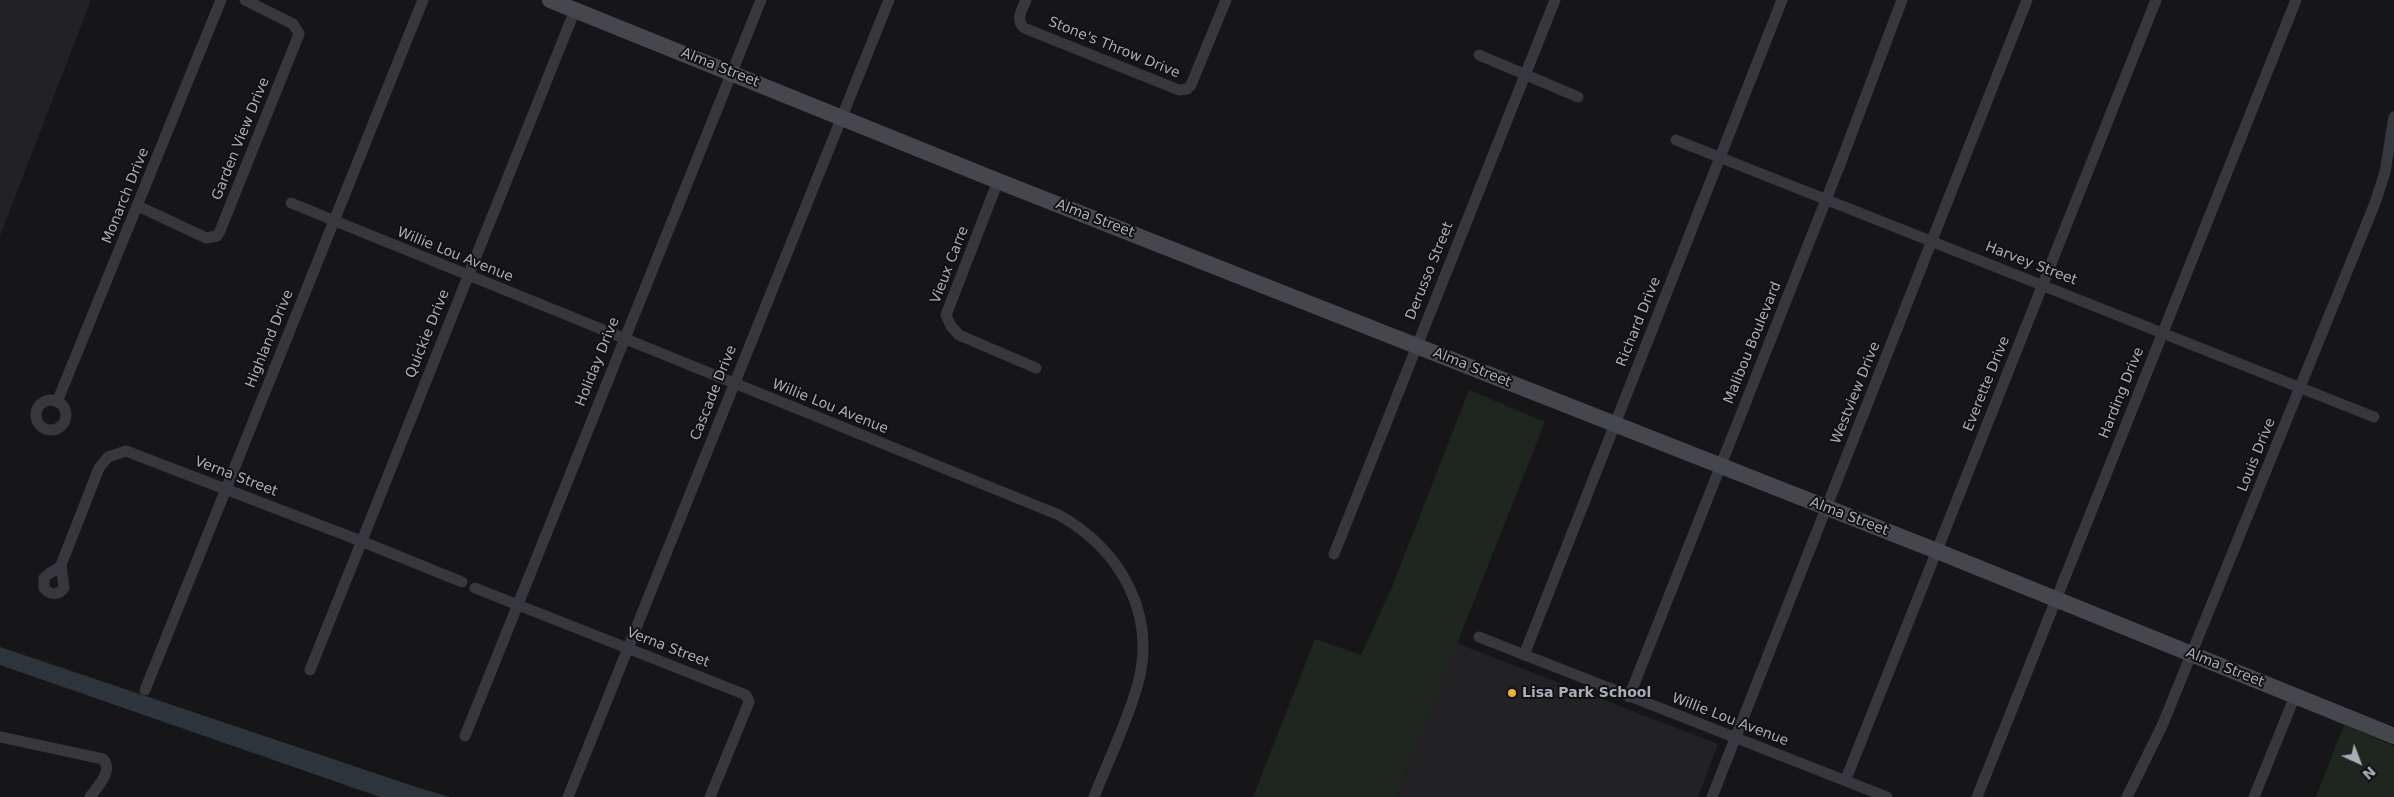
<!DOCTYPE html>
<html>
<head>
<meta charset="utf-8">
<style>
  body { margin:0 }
  #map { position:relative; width:2394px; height:797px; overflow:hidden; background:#161618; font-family:"DejaVu Sans",sans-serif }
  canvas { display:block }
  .north { position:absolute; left:2334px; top:737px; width:50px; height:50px; -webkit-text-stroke:4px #111113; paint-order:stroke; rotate:137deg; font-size:14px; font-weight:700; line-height:20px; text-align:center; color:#a8adb8 }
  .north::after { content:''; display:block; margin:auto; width:18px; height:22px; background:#a8adb8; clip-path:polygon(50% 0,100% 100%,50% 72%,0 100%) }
</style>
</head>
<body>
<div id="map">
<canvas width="2394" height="797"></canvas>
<div class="north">N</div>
</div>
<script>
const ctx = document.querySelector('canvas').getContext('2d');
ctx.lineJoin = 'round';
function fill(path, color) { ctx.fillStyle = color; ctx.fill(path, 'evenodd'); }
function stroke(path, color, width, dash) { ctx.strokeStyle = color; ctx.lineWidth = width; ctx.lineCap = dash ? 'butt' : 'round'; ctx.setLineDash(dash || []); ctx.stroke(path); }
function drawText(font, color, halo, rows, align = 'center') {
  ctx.font = font + ' "DejaVu Sans",sans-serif'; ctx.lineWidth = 4; ctx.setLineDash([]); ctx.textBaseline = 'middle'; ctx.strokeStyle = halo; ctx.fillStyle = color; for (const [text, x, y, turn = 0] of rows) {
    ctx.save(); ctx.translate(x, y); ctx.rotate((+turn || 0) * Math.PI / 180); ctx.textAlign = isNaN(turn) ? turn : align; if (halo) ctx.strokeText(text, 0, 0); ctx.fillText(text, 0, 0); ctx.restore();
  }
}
const built = new Path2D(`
  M 0,0 L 91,0 L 0,236 Z
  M 1456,643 L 1718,744 L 1698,797 L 1396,797 Z`);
const green = new Path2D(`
  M 1469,390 L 1545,422 L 1396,797 L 1253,797 L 1315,639 L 1361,655 L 1392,587 Z
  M 2344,725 L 2394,746 L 2394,797 L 2316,797 Z`);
const water = new Path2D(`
  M 0,647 L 416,787 L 450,797 L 380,797 L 0,665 Z`);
const street = new Path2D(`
  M 1026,0 C 1022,10 1015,20 1024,28 L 1179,90 L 1187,89 L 1191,85 L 1226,0
  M 1479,55 L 1578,97
  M 1676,140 L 2374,417
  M 998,181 L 946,315 L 951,326 L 959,335 L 1036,368
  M 291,203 L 1059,515 C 1121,550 1158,615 1137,687 C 1126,725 1108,761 1094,797
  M 138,206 L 206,238 L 217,236 L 220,231 L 299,34 L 293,24 L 245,0
  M36 415a15 15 0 1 1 30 0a15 15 0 1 1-30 0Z
  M 57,402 L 221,0
  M 1334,554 L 1555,0
  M 61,565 L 99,468 L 108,457 L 126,451 L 361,541 L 462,582
  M 61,565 L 64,588 C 58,596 50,595 44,588 L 44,578 C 49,572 56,571 61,565 Z
  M 475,588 L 746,695 L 749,702 L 710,797
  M 1479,637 L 1887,797
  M 1524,655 L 1782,0
  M 310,670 L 575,10
  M 145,690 L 423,0
  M 1629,697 L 1839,167 L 1902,0
  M 465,736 L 761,0
  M 0,737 L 103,759 C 114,771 97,787 90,797
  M 1846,779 L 2156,0
  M 568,797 L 889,0
  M 1712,797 L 2027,0
  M 1977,797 L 2296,0
  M 2127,797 L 2162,726 L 2375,203 L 2385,172 L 2394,117
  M 2254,797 L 2295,696`);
const secondary = new Path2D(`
  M 550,0 L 998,181 L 1937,551 L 2394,736`);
const markers = [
  [1512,693,5,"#f2b134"]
];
const streetNames = [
  ["Stone's Throw Drive",1114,48,22],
  ["Alma Street",720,68,22],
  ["Garden View Drive",241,139,-68],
  ["Monarch Drive",126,196,-68],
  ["Alma Street",1095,219,21],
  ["Willie Lou Avenue",455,255,22],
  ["Harvey Street",2031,264,21],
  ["Vieux Carre",950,265,-69],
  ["Derusso Street",1430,271,-68],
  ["Richard Drive",1639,322,-68],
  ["Quickie Drive",428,334,-68],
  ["Highland Drive",270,339,-68],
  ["Malibou Boulevard",1753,343,-68],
  ["Holiday Drive",598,362,-68],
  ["Alma Street",1472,368,22],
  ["Everette Drive",1987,384,-68],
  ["Cascade Drive",714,393,-68],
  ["Westview Drive",1856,393,-68],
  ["Harding Drive",2122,393,-68],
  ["Willie Lou Avenue",830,407,22],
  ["Louis Drive",2257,455,-68],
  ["Verna Street",236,477,21],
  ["Alma Street",1849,517,21],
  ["Verna Street",668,648,21],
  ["Alma Street",2225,668,22],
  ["Willie Lou Avenue",1730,720,21]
];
const poiNames = [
  ["Lisa Park School",1522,693]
];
fill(built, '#222225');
fill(green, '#1e261f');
fill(water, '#2c353c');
stroke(street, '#37383d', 11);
stroke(secondary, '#45474d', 16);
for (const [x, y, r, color] of markers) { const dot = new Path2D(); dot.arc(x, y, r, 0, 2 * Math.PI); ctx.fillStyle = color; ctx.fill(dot); stroke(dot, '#111113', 2); }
drawText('14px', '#a8adb8', '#111113', streetNames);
drawText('bold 14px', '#a8adb8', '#111113', poiNames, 'left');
</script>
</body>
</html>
